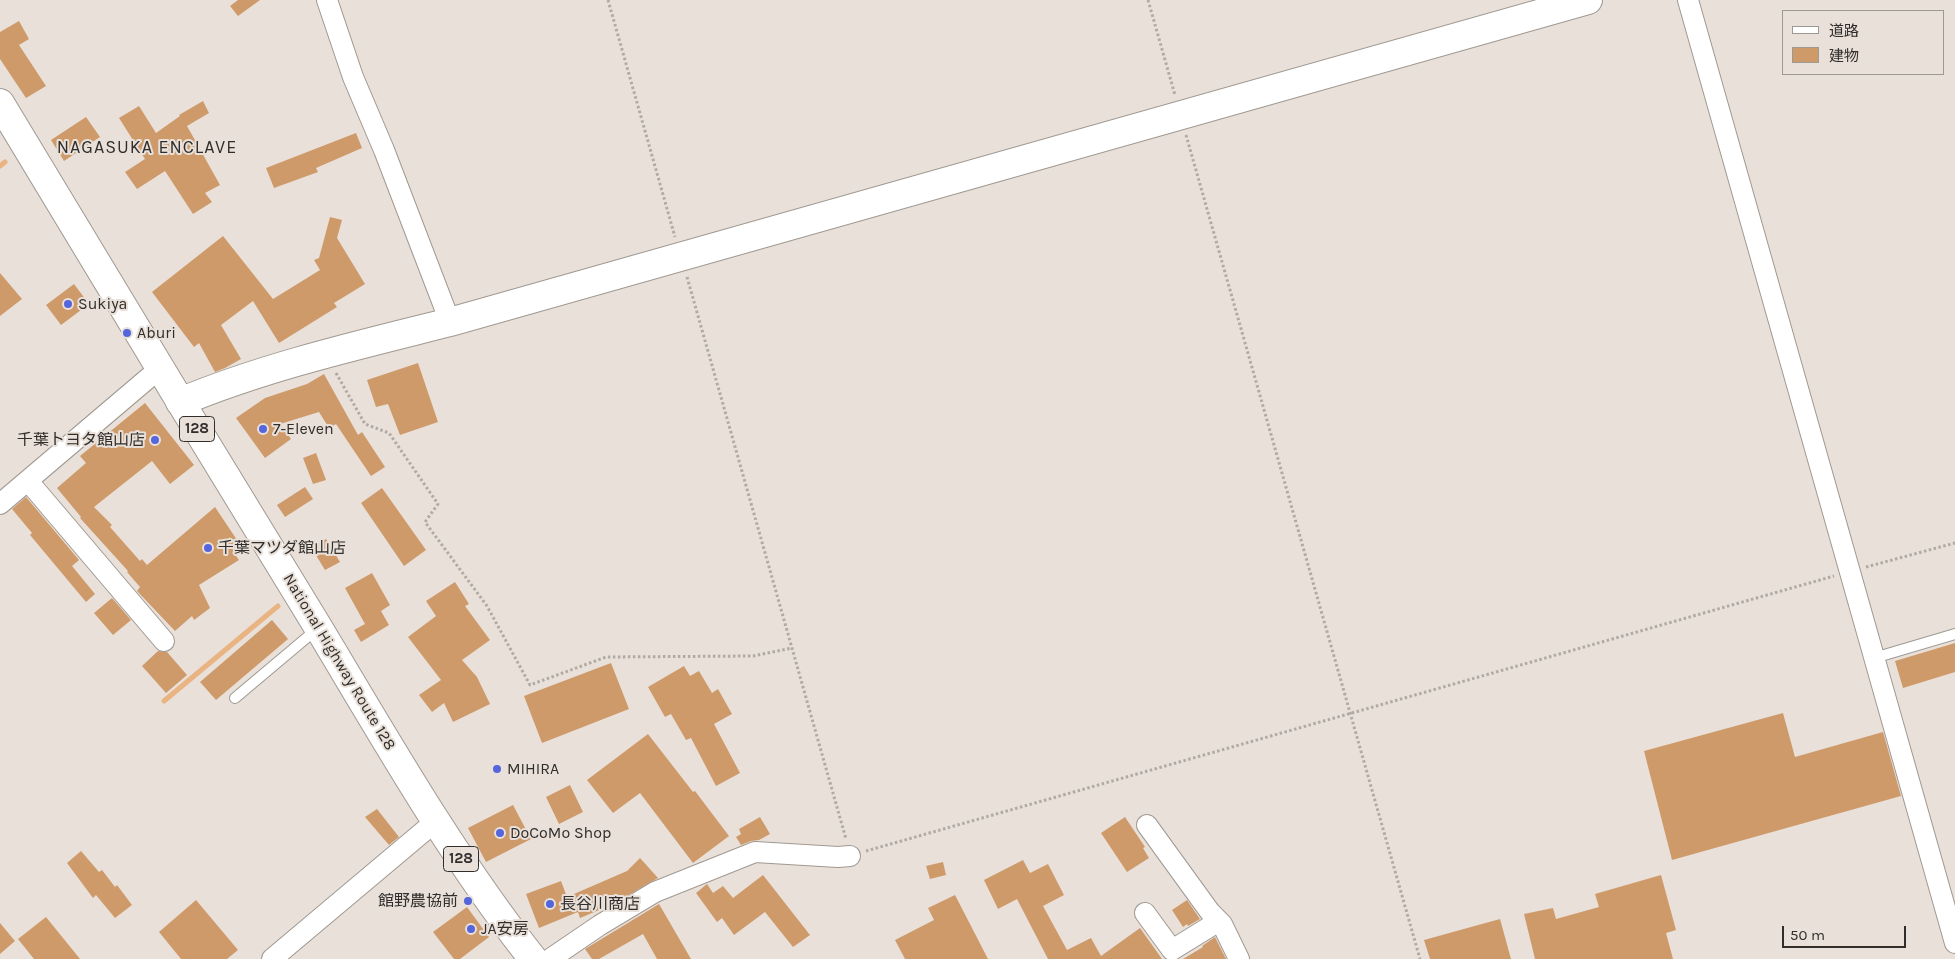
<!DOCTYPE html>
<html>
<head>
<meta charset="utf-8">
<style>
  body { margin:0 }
  #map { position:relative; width:1955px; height:959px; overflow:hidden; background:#e8e0d9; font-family:Karla,"Noto Sans JP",sans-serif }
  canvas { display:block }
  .legend { position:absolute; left:1782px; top:10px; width:162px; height:65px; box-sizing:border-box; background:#e8e0d9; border:1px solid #9e9893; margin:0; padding:6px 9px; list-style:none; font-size:15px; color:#302d2a }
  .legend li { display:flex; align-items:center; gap:10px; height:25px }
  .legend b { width:25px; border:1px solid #9e9893 }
  .scale { position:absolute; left:1782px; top:926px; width:124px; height:22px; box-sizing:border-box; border:2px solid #302d2a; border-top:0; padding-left:6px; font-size:15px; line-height:18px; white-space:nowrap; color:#302d2a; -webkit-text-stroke:4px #e8e0d9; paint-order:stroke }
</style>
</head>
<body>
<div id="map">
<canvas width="1955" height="959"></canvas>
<ul class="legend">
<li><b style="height:6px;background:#fff"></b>道路</li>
<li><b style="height:14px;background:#cf9a6a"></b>建物</li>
</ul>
<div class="scale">50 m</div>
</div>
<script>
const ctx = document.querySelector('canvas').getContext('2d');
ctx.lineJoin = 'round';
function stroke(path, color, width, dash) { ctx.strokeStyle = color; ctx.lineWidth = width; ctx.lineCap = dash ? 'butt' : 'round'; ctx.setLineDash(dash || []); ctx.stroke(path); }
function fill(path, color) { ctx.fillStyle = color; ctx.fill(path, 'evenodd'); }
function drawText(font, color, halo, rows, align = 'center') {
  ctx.font = font + ' Karla,"Noto Sans JP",sans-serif'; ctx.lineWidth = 4; ctx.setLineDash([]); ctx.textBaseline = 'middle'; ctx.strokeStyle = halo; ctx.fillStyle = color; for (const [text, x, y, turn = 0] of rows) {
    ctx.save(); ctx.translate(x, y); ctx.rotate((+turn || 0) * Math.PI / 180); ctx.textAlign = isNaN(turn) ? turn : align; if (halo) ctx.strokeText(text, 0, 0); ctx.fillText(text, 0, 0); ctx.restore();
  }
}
const stream = new Path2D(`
  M 0,166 L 5,162
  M 164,701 L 278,606`);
const building = new Path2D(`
  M 238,0 L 260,0 L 238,16 L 230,6 Z
  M 19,21 L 29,39 L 19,45 L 46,86 L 26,98 L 0,59 L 0,32 Z
  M 203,101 L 209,113 L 187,126 L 220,185 L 205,193 L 212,202 L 193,214 L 165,171 L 137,189 L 125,172 L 145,159 L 119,118 L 139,106 L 156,133 L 180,116 L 179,115 Z
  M 86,117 L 100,137 L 64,161 L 51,140 Z
  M 356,133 L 362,148 L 316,168 L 318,172 L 274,188 L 266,168 Z
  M 330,217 L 342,220 L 337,238 L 365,284 L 334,303 L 337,307 L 279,343 L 253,301 L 221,325 L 241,359 L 225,368 L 215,372 L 199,343 L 194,347 L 152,292 L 223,236 L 273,299 L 320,270 L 314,260 L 319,258 Z
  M 0,273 L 22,299 L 0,316 Z
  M 74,284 L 89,304 L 61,325 L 46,305 Z
  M 418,363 L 438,422 L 400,435 L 388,404 L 376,407 L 367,380 Z
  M 324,374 L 358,435 L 362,432 L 385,467 L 371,476 L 336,424 L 329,428 L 319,412 L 280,424 L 291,439 L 265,458 L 236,418 L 265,398 L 307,384 Z
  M 145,403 L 194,465 L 170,484 L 152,461 L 94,507 L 112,525 L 110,527 L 140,561 L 142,559 L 147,565 L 215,507 L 241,546 L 234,553 L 239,560 L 199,585 L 210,608 L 194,620 L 192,616 L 175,631 L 137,591 L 140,587 L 127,572 L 128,571 L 80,518 L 81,517 L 57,488 L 86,463 L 80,456 Z
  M 316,453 L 326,480 L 313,484 L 303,458 Z
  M 305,487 L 313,499 L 285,517 L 277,505 Z
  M 382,488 L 426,550 L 404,566 L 361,503 Z
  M 26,497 L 79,560 L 72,566 L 95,594 L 86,602 L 30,535 L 32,533 L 12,509 Z
  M 326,539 L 340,562 L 325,570 L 311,547 Z
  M 372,573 L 390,605 L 381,611 L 389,625 L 361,642 L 354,630 L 365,624 L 345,588 Z
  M 455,582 L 469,604 L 465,606 L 490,640 L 462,660 L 477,677 L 490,704 L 453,722 L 444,703 L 432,712 L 419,695 L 441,680 L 408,637 L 436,616 L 426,601 Z
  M 112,598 L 131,620 L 113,635 L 94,613 Z
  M 272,620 L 288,639 L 216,700 L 200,682 Z
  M 1955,643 L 1955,672 L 1903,688 L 1895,661 Z
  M 158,651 L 167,652 L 187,675 L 166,693 L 142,666 Z
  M 611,663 L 629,709 L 542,743 L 524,696 Z
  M 684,666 L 690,676 L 699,671 L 712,693 L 718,689 L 732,714 L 714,724 L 740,773 L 716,786 L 691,738 L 686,740 L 671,714 L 665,717 L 648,687 Z
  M 1783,713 L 1795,757 L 1883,732 L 1901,796 L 1672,860 L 1644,751 Z
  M 648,734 L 693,792 L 695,791 L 729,836 L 693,863 L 640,793 L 613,813 L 587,780 Z
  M 570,785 L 583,812 L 559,824 L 546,797 Z
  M 513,805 L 531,839 L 486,862 L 468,828 Z
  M 377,809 L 399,837 L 389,845 L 365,817 Z
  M 760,817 L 770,834 L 759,840 L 751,841 L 741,845 L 736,837 L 741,834 L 739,829 Z
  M 1125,817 L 1145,847 L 1143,848 L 1149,858 L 1127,872 L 1101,833 Z
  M 81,851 L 99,872 L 102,870 L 115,887 L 117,885 L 132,905 L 115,918 L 96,895 L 93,898 L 67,863 Z
  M 640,858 L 658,878 L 611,905 L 580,918 L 578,912 L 539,928 L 526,894 L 561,881 L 567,897 L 627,871 Z
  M 1023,860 L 1030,873 L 1048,864 L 1064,895 L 1043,906 L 1067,950 L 1091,938 L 1101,956 L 1140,928 L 1162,959 L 1048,959 L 1017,899 L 998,909 L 984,880 Z
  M 943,862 L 946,875 L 930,879 L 926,866 Z
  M 763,875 L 810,935 L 793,947 L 765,912 L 734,935 L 722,918 L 717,922 L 696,893 L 707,884 L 713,893 L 723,886 L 733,898 Z
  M 1661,875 L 1676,930 L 1666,933 L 1673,959 L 1535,959 L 1524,914 L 1553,908 L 1556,919 L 1599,907 L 1595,894 Z
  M 955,895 L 988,959 L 905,959 L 895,940 L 934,920 L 928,908 Z
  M 196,900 L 238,950 L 227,959 L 181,959 L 159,932 Z
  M 1187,900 L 1200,919 L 1188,926 L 1187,924 L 1183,927 L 1172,910 Z
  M 659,904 L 691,959 L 657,959 L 643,934 L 599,959 L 592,959 L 585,949 Z
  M 467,907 L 489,937 L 460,959 L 454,959 L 433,932 Z
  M 46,917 L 80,959 L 34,959 L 18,939 Z
  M 1500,919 L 1511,959 L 1430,959 L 1424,940 Z
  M 0,923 L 15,941 L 0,954 Z
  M 1215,937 L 1226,959 L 1183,959 L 1203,947 L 1202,946 Z`);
const path = new Path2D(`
  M 608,0 L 675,237
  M 1148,0 L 1175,95
  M 1186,135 L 1420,959
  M 687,277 L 846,839
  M 336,373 L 365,424 L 389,433 L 438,504 L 425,522 L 487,606 L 530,685 L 606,657 L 753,656 L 792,648
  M 1866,567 L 1955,543
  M 866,851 L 1834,576`);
const lane = new Path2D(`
  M 1874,658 L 1955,634
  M 235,698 L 317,629`);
const street = new Path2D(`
  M 327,0 L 353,77 L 384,150 L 450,322
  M 1688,0 L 1955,943
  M 28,481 L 164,641
  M 0,504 L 159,369
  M 1147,825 L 1210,912 L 1222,924 L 1239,959
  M 1145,913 L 1172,950 L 1219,921
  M 272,959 L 436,821
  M 550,959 L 600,925 L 655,892 L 755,852 L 838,857 L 850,856`);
const secondary = new Path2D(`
  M 180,402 C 267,366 359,345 450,322 L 1588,0`);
const highway = new Path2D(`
  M 0,103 C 105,278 211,453 318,627 C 386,740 451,855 533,959`);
const markers = [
  [68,304,5,"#5565db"],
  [127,333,5,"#5565db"],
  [263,429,5,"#5565db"],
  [155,440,5,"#5565db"],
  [208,548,5,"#5565db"],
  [497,769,5,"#5565db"],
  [500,833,5,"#5565db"],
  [468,901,5,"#5565db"],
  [550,904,5,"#5565db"],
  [471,929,5,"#5565db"]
];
const shields = [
  [197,429,35],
  [461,859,35]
];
const shieldNames = [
  ["128",197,429],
  ["128",461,859]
];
const poiNames = [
  ["Sukiya",78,304],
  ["Aburi",137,333],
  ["7-Eleven",273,429],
  ["千葉トヨタ館山店",145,440,"right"],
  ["千葉マツダ館山店",218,548],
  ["MIHIRA",507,769],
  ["DoCoMo Shop",510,833],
  ["館野農協前",458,901,"right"],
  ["長谷川商店",560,904],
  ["JA安房",481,929]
];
const streetNames = [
  ["National Highway Route 128",339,662,59]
];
const neighbourhoodNames = [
  ["NAGASUKA ENCLAVE",147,148]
];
stroke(stream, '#e9b382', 5);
fill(building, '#cf9a6a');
stroke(lane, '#a09992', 12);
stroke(street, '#a09992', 22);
stroke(secondary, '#a09992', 30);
stroke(highway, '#a09992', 30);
stroke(path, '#b1aaa4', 3, [2.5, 2.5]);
stroke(lane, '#fff', 10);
stroke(street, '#fff', 20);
stroke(secondary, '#fff', 28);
stroke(highway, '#fff', 28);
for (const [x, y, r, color] of markers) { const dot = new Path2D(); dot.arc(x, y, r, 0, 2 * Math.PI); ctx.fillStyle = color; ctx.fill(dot); stroke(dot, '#e8e0d9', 2); }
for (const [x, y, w] of shields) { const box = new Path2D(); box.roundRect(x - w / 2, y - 12.5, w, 25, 4); ctx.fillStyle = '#e8e0d9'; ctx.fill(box); stroke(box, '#302d2a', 1); }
drawText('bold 15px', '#302d2a', null, shieldNames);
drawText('16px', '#302d2a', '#e8e0d9', poiNames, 'left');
drawText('16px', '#302d2a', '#e8e0d9', streetNames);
ctx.letterSpacing = '1px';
drawText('18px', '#302d2a', '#e8e0d9', neighbourhoodNames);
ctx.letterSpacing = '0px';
</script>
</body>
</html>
